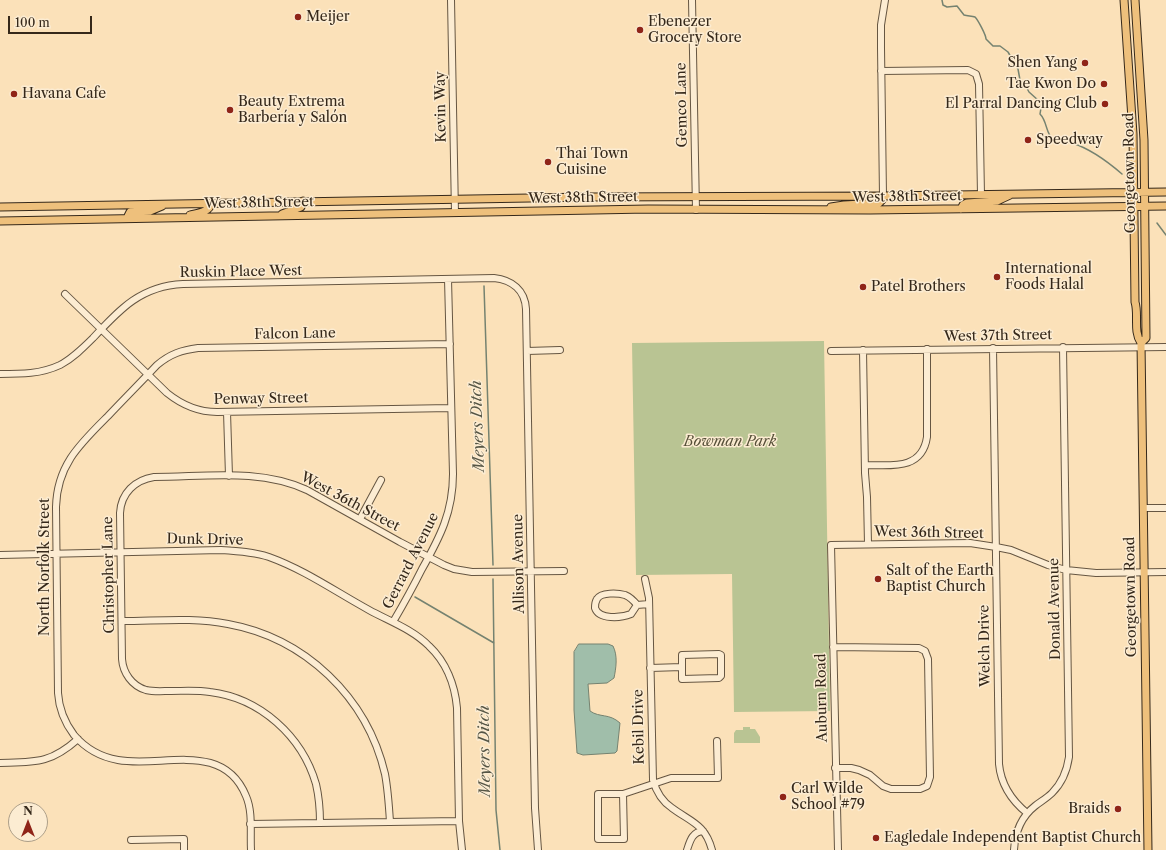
<!DOCTYPE html>
<html>
<head>
<meta charset="utf-8">
<style>
  body { margin:0 }
  #map { position:relative; width:1166px; height:850px; overflow:hidden; background:#fbe1b9; font-family:"Libre Caslon Text",serif }
  canvas { display:block }
  .north { position:absolute; left:8px; top:802px; width:40px; height:40px; box-sizing:border-box; background:#fcecd2; border:1px solid #ac9e88; border-radius:50%; rotate:0deg; font-size:11px; font-weight:700; line-height:16px; text-align:center; color:#35281a }
  .north::after { content:''; display:block; margin:auto; width:14px; height:18px; background:#8f2418; clip-path:polygon(50% 0,100% 100%,50% 72%,0 100%) }
  .scale { position:absolute; left:8px; top:16px; width:84px; height:18px; box-sizing:border-box; border:2px solid #35281a; border-top:0; padding-left:5px; font-size:12px; line-height:14px; white-space:nowrap; color:#35281a; -webkit-text-stroke:3px #fcecd2; paint-order:stroke }
</style>
</head>
<body>
<div id="map">
<canvas width="1166" height="850"></canvas>
<div class="north">N</div>
<div class="scale">100 m</div>
</div>
<script>
const ctx = document.querySelector('canvas').getContext('2d');
ctx.lineJoin = 'round';
function fill(path, color) { ctx.fillStyle = color; ctx.fill(path, 'evenodd'); }
function stroke(path, color, width, dash) { ctx.strokeStyle = color; ctx.lineWidth = width; ctx.lineCap = dash ? 'butt' : 'round'; ctx.setLineDash(dash || []); ctx.stroke(path); }
function drawText(font, color, halo, rows, align = 'center') {
  ctx.font = font + ' "Libre Caslon Text",serif'; ctx.lineWidth = 3; ctx.setLineDash([]); ctx.textBaseline = 'middle'; ctx.strokeStyle = halo; ctx.fillStyle = color; for (const [text, x, y, turn = 0] of rows) {
    ctx.save(); ctx.translate(x, y); ctx.rotate((+turn || 0) * Math.PI / 180); ctx.textAlign = isNaN(turn) ? turn : align; if (halo) ctx.strokeText(text, 0, 0); ctx.fillText(text, 0, 0); ctx.restore();
  }
}
const green = new Path2D(`
  M 824,341 L 830,711 L 734,712 L 732,574 L 636,575 L 632,343 Z
  M 743,727 L 750,727 L 750,729 L 755,729 L 760,737 L 760,743 L 734,743 L 734,733 L 736,730 L 743,730 Z`);
const water = new Path2D(`
  M 579,644 L 608,644 L 613,646 C 618,656 616,668 614,678 L 607,683 L 588,684 L 590,711 C 600,718 609,713 620,723 L 617,751 L 615,753 L 583,755 L 577,753 L 574,710 L 574,652 Z`);
const stream = new Path2D(`
  M 942,0 L 943,5 L 947,7 L 957,6 L 964,15 C 968,16 972,16 975,17 C 978,20 986,35 986,39 L 993,46 L 1000,46 L 1008,52 L 1018,69 L 1020,80 L 1024,83 L 1029,92 L 1039,101 L 1041,108 L 1040,114 C 1048,122 1045,134 1054,140 C 1059,143 1067,141 1072,143 C 1091,149 1107,161 1122,174
  M 1157,223 L 1166,235
  M 484,286 L 493,565
  M 493,579 L 496,810 L 500,850
  M 415,597 L 494,643`);
const minor = new Path2D(`
  M 451,0 L 455,213
  M 692,0 L 696,210
  M 881,71 L 968,70 L 976,74 L 979,84 L 981,195
  M 883,196 L 881,48 L 881,25 L 885,0
  M 65,294 L 167,393 C 182,405 198,412 217,412 L 451,408
  M 993,348 L 999,764 C 1001,785 1011,800 1027,813
  M 863,350 L 865,473 L 867,497 L 868,544
  M 527,351 L 560,350
  M 831,351 L 1166,347
  M 0,374 C 21,374 41,374 60,365 C 73,358 83,348 93,338 C 120,309 141,286 183,284 L 494,278 C 512,280 525,290 526,309 L 535,808 L 538,850
  M 227,412 L 229,476
  M 865,465 C 890,465 922,471 927,437 L 927,349
  M 1143,508 L 1166,508
  M 360,519 L 381,480
  M 0,555 L 221,550 C 238,551 254,552 269,557 C 305,570 336,592 369,610 C 389,621 412,629 429,646 C 446,662 455,685 457,708 L 459,821 L 462,850
  M 645,579 L 649,598 L 653,780 C 656,791 663,802 672,808 C 691,822 705,824 712,850
  M 637,605 L 631,614 C 621,618 599,620 595,608 C 595,605 595,602 597,599 C 601,592 618,593 625,595 C 630,597 634,601 637,605 L 649,604
  M 122,621 C 157,621 193,617 228,624 C 305,638 367,697 385,774 C 388,790 389,806 390,822
  M 393,622 C 403,605 413,587 422,569 C 440,537 453,512 453,474 L 448,279
  M 833,647 L 919,648 L 925,651 L 928,659 L 930,777 L 927,786 L 920,789 L 891,789 L 883,786 L 870,775 L 859,770 L 851,768 L 835,768
  M 650,668 L 682,667 L 682,655 L 719,654 L 721,655 L 721,676 L 719,678 L 682,679 L 682,667
  M 0,763 C 35,762 50,764 78,739
  M 598,794 L 623,794 L 624,839 L 598,839 Z
  M 623,794 L 671,778 L 718,778 L 717,741
  M 320,823 C 320,810 319,797 316,784 C 302,736 260,698 210,692 C 197,690 184,691 171,691 C 163,691 154,692 146,690 C 132,686 123,673 122,659 L 120,513 C 121,493 135,480 154,477 C 205,477 259,468 307,490 L 400,542 L 444,565 L 454,569 L 472,572 L 564,571
  M 250,824 L 459,821
  M 131,840 L 184,839 L 184,850
  M 251,850 C 250,832 253,812 246,796 C 223,740 162,768 118,760 C 101,757 86,749 74,735 C 65,723 59,709 58,693 L 56,507 C 57,465 80,444 108,416 C 124,399 141,382 157,365 C 170,354 182,350 198,348 L 450,344
  M 687,850 C 690,841 692,832 703,831
  M 838,850 L 831,545 L 970,543 L 996,547 L 1011,550 L 1048,565 L 1066,570 L 1096,573 L 1166,572
  M 1014,850 C 1015,833 1021,817 1035,806 C 1040,802 1047,798 1052,793 C 1062,783 1067,771 1069,757 L 1063,347`);
const major = new Path2D(`
  M 1124,0 L 1133,134 L 1135,302 C 1139,315 1133,331 1141,343 L 1148,850
  M 1135,0 L 1144,140 L 1146,338 L 1141,343
  M 0,207 L 589,197 L 883,196 L 1166,192
  M 831,207 L 844,205 L 879,203 L 882,200 L 883,196
  M 961,209 L 963,205 L 967,203 L 997,201 L 1010,195
  M 282,214 L 301,207 L 303,201
  M 190,215 C 198,213 210,212 211,203
  M 127,218 L 130,212 L 150,211 L 162,206
  M 0,221 L 648,209 L 870,210 L 1166,206`);
const markers = [
  [298,17,4,"#8f2418"],
  [640,30,4,"#8f2418"],
  [1085,63,4,"#8f2418"],
  [1104,84,4,"#8f2418"],
  [14,94,4,"#8f2418"],
  [1105,104,4,"#8f2418"],
  [230,110,4,"#8f2418"],
  [1028,140,4,"#8f2418"],
  [548,162,4,"#8f2418"],
  [997,277,4,"#8f2418"],
  [863,287,4,"#8f2418"],
  [878,579,4,"#8f2418"],
  [783,797,4,"#8f2418"],
  [1118,809,4,"#8f2418"],
  [876,838,4,"#8f2418"]
];
const poiNames = [
  ["Meijer",306,17],
  ["Ebenezer",648,22],
  ["Grocery Store",648,38],
  ["Shen Yang",1077,63,"right"],
  ["Tae Kwon Do",1096,84,"right"],
  ["Havana Cafe",22,94],
  ["Beauty Extrema",238,102],
  ["Barbería y Salón",238,118],
  ["El Parral Dancing Club",1097,104,"right"],
  ["Speedway",1036,140],
  ["Thai Town",556,154],
  ["Cuisine",556,170],
  ["International",1005,269],
  ["Foods Halal",1005,285],
  ["Patel Brothers",871,287],
  ["Salt of the Earth",886,571],
  ["Baptist Church",886,587],
  ["Carl Wilde",791,789],
  ["School #79",791,805],
  ["Braids",1110,809,"right"],
  ["Eagledale Independent Baptist Church",884,838]
];
const streetNames = [
  ["Gemco Lane",682,105,-91],
  ["Kevin Way",441,107,-91],
  ["Georgetown Road",1130,173,-91],
  ["West 38th Street",907,197,-1],
  ["West 38th Street",583,198,-1],
  ["West 38th Street",259,203,-1],
  ["Ruskin Place West",241,272,-1],
  ["Falcon Lane",295,334,-1],
  ["West 37th Street",998,336,-1],
  ["Penway Street",261,399,-1],
  ["West 36th Street",350,502,28],
  ["West 36th Street",929,533,1],
  ["Dunk Drive",205,540,1],
  ["Gerrard Avenue",411,561,-63],
  ["Allison Avenue",519,564,-91],
  ["North Norfolk Street",45,567,-90],
  ["Christopher Lane",109,575,-91],
  ["Georgetown Road",1131,597,-91],
  ["Donald Avenue",1055,609,-91],
  ["Welch Drive",985,646,-91],
  ["Auburn Road",822,698,-91],
  ["Kebil Drive",639,727,-91]
];
const parkNames = [
  ["Bowman Park",730,442]
];
const waterNames = [
  ["Meyers Ditch",478,426,-92],
  ["Meyers Ditch",485,751,-91]
];
fill(green, '#b9c493');
fill(water, '#a0beaa');
stroke(water, '#758270', 1);
stroke(stream, '#758270', 1.5);
stroke(minor, '#665642', 8);
stroke(major, '#35281a', 9);
stroke(minor, '#fcecd2', 6);
stroke(major, '#eec07c', 7);
for (const [x, y, r, color] of markers) { const dot = new Path2D(); dot.arc(x, y, r, 0, 2 * Math.PI); ctx.fillStyle = color; ctx.fill(dot); stroke(dot, '#fcecd2', 1.5); }
drawText('14px', '#35281a', '#fcecd2', poiNames, 'left');
drawText('14px', '#35281a', '#fcecd2', streetNames);
drawText('italic 14px', '#564f38', '#fcecd2', parkNames);
drawText('italic 15px', '#555545', '#fcecd2', waterNames);
</script>
</body>
</html>
